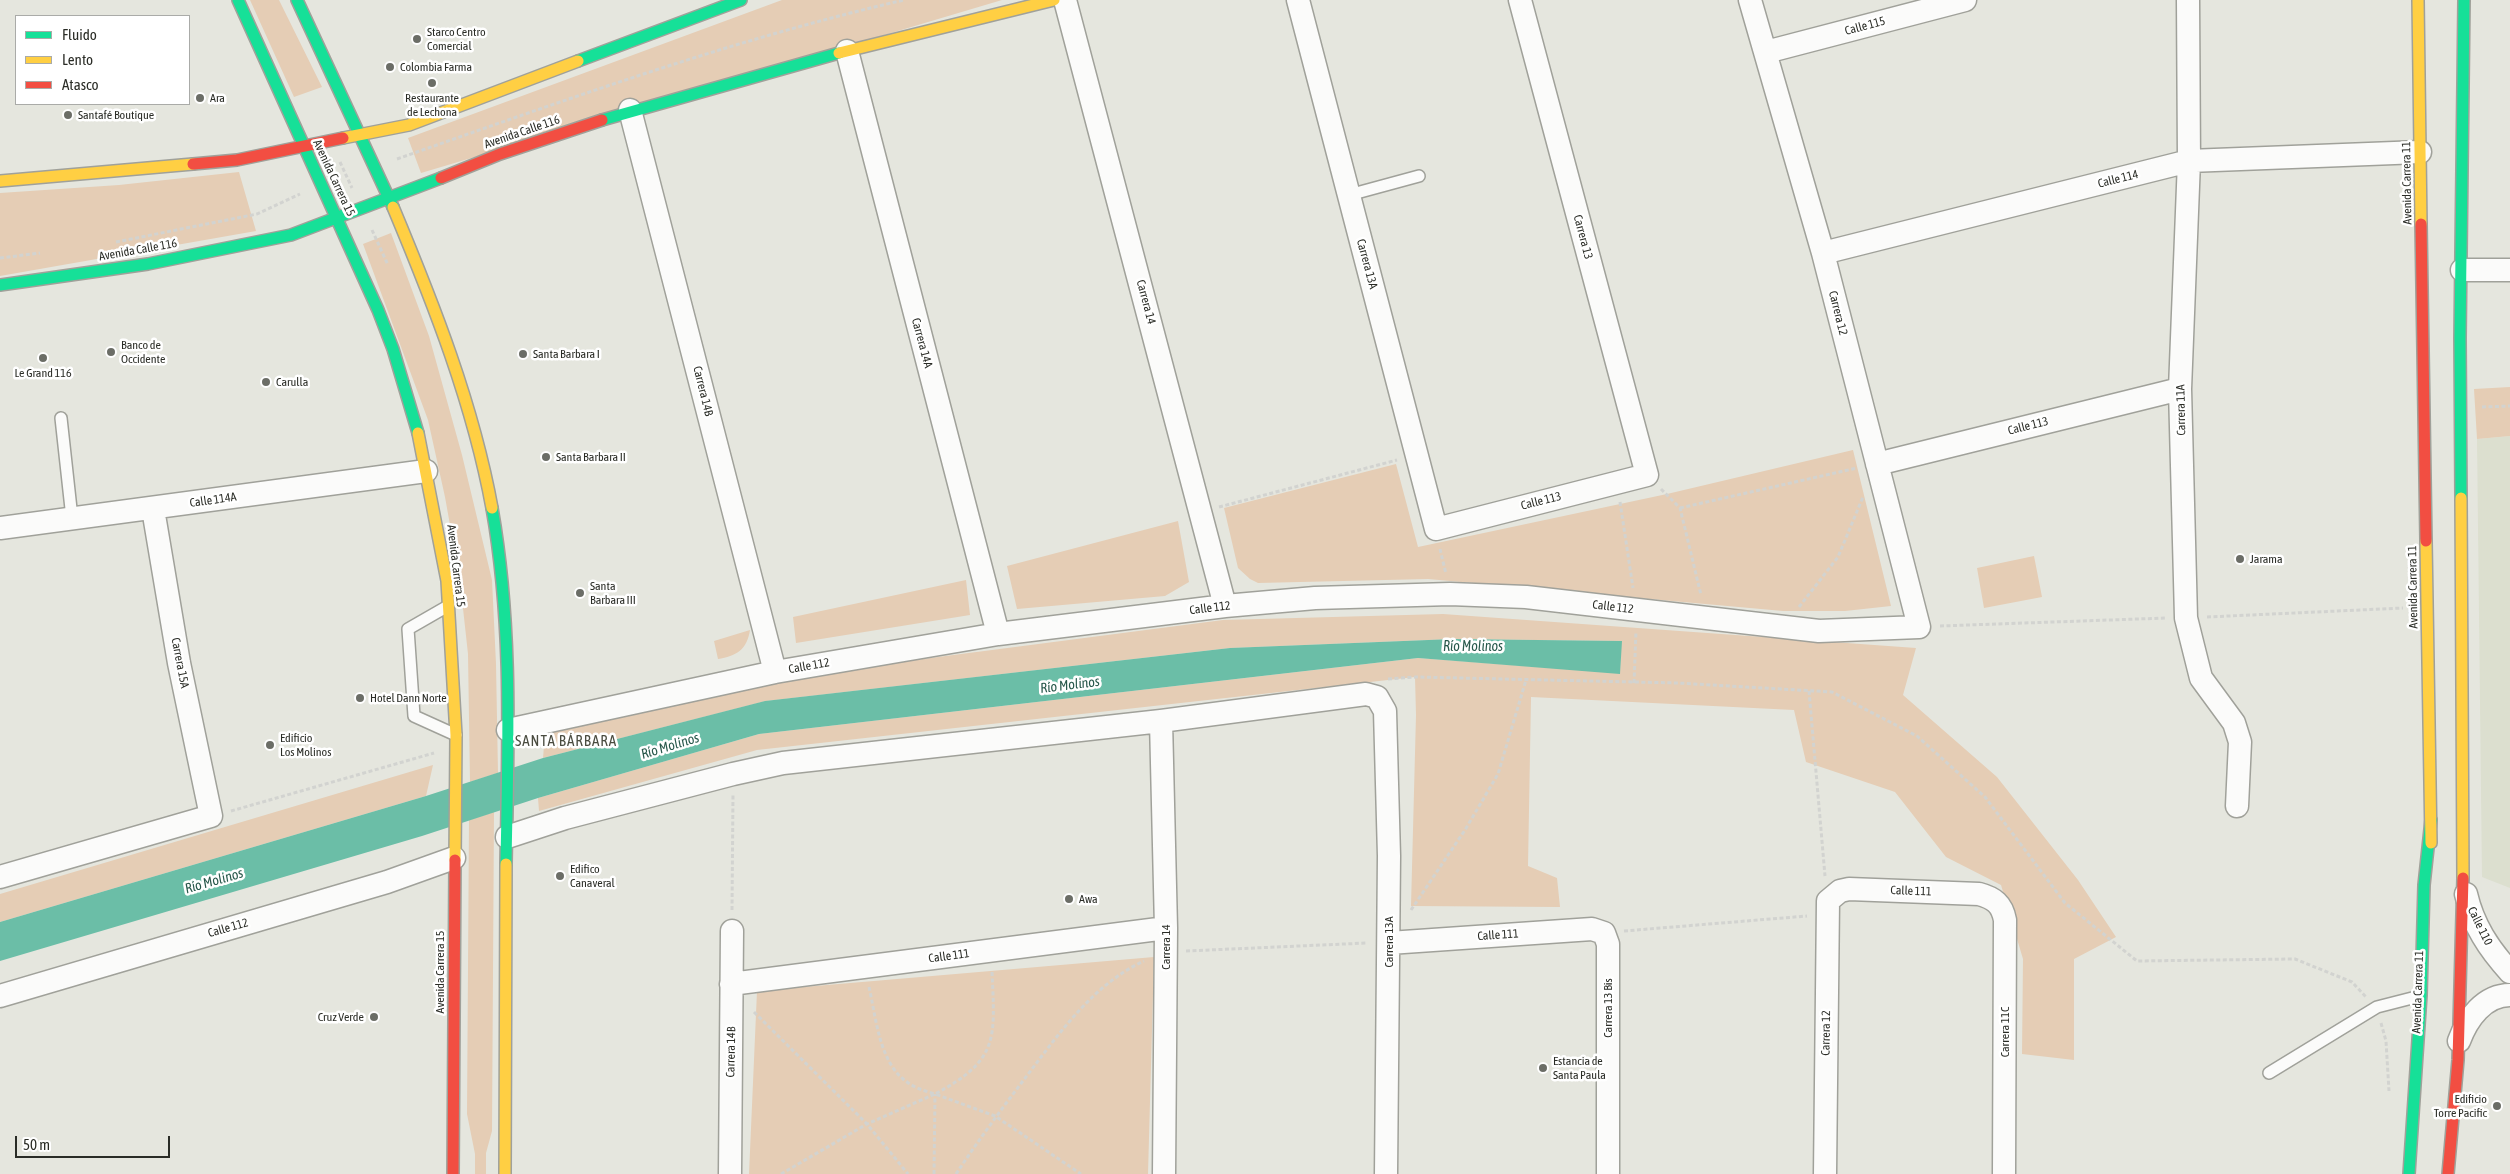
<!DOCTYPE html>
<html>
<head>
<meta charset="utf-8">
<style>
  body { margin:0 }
  #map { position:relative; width:2510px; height:1174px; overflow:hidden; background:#e5e6de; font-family:"Asap Condensed",sans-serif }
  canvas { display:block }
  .legend { position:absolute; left:15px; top:15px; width:175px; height:90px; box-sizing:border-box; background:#fff; border:1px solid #aaaba8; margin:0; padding:6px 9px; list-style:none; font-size:15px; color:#2a2c26 }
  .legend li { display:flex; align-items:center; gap:10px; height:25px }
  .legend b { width:25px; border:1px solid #aaaba8 }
  .scale { position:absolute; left:15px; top:1136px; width:155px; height:22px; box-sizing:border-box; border:2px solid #2a2c26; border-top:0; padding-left:6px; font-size:15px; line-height:18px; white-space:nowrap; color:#2a2c26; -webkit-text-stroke:4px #fff; paint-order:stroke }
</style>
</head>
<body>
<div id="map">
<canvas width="2510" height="1174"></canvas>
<ul class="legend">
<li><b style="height:6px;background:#16e098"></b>Fluido</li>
<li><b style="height:6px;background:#ffcf43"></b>Lento</li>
<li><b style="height:6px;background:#f24e42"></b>Atasco</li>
</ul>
<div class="scale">50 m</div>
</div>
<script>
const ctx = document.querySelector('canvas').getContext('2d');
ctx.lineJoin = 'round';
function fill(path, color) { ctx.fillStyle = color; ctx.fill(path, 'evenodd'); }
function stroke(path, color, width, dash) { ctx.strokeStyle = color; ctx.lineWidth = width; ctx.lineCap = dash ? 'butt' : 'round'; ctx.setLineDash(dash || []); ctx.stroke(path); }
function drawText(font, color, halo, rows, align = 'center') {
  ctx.font = font + ' "Asap Condensed",sans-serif'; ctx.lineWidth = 5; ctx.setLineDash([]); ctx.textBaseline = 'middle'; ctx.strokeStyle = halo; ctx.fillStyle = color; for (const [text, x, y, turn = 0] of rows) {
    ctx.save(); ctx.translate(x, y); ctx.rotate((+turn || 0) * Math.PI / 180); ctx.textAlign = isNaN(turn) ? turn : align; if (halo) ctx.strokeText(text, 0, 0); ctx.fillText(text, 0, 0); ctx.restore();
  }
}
const built = new Path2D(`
  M 2510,436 L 2510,888 L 2482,877 L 2477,439 Z`);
const green = new Path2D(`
  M 250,0 L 279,0 L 322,87 L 294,97 Z
  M 782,0 L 1002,0 L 421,173 L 408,138 Z
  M 239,172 L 256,231 L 0,276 L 0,193 L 119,185 Z
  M 391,233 L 429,336 L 462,455 L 492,580 L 496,664 L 498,773 L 470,782 L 468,654 L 460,581 L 445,497 L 428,420 L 363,244 Z
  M 2510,387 L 2510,436 L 2477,439 L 2474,389 Z
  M 1853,450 L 1891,606 L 1845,611 L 1783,611 L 1428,579 L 1258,583 L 1250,579 L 1238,568 L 1224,508 L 1396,464 L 1418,547 L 1667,494 Z
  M 1178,521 L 1189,582 L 1165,596 L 1017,609 L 1007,566 Z
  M 2034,556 L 2042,597 L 1984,608 L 1977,568 Z
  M 966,580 L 970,615 L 796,643 L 793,617 Z
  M 1443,614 L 1916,648 L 1903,695 L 1997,777 L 2078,880 L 2116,937 L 2074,959 L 2074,1060 L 2022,1054 L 2023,959 L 2001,885 L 1946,857 L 1895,792 L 1806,762 L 1794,710 L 1531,697 L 1528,866 L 1557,878 L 1560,907 L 1411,906 L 1416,715 L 1415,677 L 757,750 L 539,811 L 538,798 L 759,734 L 1418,658 L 1620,673 L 1621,641 L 1453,639 L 1230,648 L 766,701 L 543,758 L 545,734 L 761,680 L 1223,620 Z
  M 750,630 C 747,650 736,656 718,659 L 714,641 Z
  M 433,765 L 426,796 L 0,922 L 0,894 Z
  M 494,812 L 492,1131 L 486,1153 L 486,1174 L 475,1174 L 475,1154 L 467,1114 L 469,820 Z
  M 1154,957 L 1148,1174 L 749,1174 L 757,991 Z`);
const water = new Path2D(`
  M 1453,639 L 1622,641 L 1620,674 L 1418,658 L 759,734 L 538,798 L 422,836 L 0,961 L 0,922 L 426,796 L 543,758 L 765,701 L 1230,648 Z`);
const path = new Path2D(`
  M 397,159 C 565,100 731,40 904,0
  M 340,162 L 352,188
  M 372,230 L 388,265
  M 116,242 L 257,214 L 300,194
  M 0,258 L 40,253
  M 2482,407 L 2510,406
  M 1661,489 L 1680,508 L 1701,595
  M 1620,502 L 1633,588
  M 1219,507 L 1397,460
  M 1680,508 L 1857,468
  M 1440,549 L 1446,574
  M 1799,607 L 1838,557 L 1863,497
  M 2207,617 L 2403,608
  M 1940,626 L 2166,618
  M 1388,679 L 1416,677 L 1678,683 L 1832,692 L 1917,736 L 1985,797 L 2065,903 L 2137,961 L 2295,959 L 2352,982 L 2366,997
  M 1634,683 L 1636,631
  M 1809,691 L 1825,876
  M 231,811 L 434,753
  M 732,910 L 733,794
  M 1411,910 L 1465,830 L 1498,774 L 1526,680
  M 1624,931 L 1807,916
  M 1186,951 L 1367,943
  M 869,987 C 876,1017 879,1063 907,1082 C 915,1088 925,1091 935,1094 C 999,1060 995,1039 992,972
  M 754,1012 L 867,1124 L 908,1174
  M 2381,1023 L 2386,1041 L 2389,1091
  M 781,1174 L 867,1124 L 935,1094 L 995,1116 L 1081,1174
  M 934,1174 L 935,1094
  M 956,1174 C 980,1138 1006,1103 1032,1069 C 1063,1028 1096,983 1144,961`);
const lane = new Path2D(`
  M 1349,195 L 1419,176
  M 61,418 L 72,518
  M 448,606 L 408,629 L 414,716 L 456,735
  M 2269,1073 L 2377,1007 L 2420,996`);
const street = new Path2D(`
  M 1065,0 L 1225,606
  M 1298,0 L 1436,529 L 1647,475 L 1520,0
  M 2188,0 L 2189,161 L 2180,389 L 2186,618 L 2201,678 L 2234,723 L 2240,742 L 2237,806
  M 847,51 L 998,634
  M 1766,52 L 1965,0
  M 630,110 L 775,672
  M 1823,253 L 2189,161 L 2420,152
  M 2462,270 L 2510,270
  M 1877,464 L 2180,389
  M 0,528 L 426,471
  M 1161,721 L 1166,928 L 1164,1174
  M 508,730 L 775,672 L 998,634 L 1225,606 L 1315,598 L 1450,594 L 1526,597 L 1819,631 L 1919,627 L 1823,253 L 1750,0
  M 507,837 L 565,818 L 733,774 L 783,763 L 1161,721 L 1366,694 L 1377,697 L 1385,711 L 1389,856 L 1386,1174
  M 0,877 L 211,816 L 179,663 L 153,509
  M 2466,894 C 2473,925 2489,949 2510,972
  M 1389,943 L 1592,929 L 1604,933 L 1608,944 L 1608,1174
  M 731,984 L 1166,928
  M 0,996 L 387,882 L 454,858
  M 2459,1041 C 2467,1019 2484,995 2510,995
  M 730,1174 L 732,931
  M 1825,1174 L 1828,901 L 1840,891 L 1849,889 L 1979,894 C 1994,898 2002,904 2005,920 L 2004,1174`);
const fast = new Path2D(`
  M 238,0 L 378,310 L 393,349 L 418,433
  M 297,0 L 393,207
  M 578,61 L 741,0
  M 602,120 L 839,53
  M 0,285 L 148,264 L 291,235 L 441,178
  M 2461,498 L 2460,338 L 2464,0
  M 492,508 C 513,626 508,744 506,864
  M 2409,1174 L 2421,995 L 2424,885 L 2431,820`);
const slow = new Path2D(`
  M 2418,0 L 2421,224
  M 839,53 L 1054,0
  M 343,138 L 409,125 L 578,61
  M 0,181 L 193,164
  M 393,207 C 434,305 473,404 492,508
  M 418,433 L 447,581 L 456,735 L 455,860
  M 2461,498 L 2463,878
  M 2426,541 L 2431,843
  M 505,1174 L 506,864`);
const jam = new Path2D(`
  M 193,164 L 237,160 L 343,138
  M 441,178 L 500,154 L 602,120
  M 2421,224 L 2426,541
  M 453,1174 L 455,860
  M 2448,1174 L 2458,1060 L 2463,878`);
const markers = [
  [417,39,5,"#6b6d66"],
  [390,67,5,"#6b6d66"],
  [432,83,5,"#6b6d66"],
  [200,98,5,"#6b6d66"],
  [68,115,5,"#6b6d66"],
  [111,352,5,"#6b6d66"],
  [523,354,5,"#6b6d66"],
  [43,358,5,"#6b6d66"],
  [266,382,5,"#6b6d66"],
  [546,457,5,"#6b6d66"],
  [2240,559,5,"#6b6d66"],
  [580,593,5,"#6b6d66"],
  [360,698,5,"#6b6d66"],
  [270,745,5,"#6b6d66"],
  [560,876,5,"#6b6d66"],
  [1069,899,5,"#6b6d66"],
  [374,1017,5,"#6b6d66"],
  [1543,1068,5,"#6b6d66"],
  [2497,1106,5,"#6b6d66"]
];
const streetNames = [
  ["Calle 115",1865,26,-15],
  ["Avenida Calle 116",522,132,-19],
  ["Avenida Carrera 15",334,178,65],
  ["Calle 114",2118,179,-14],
  ["Avenida Carrera 11",2407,183,-91],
  ["Carrera 13",1583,237,75],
  ["Avenida Calle 116",138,250,-10],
  ["Carrera 13A",1367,264,75],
  ["Carrera 14",1146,302,75],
  ["Carrera 12",1838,313,76],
  ["Carrera 14A",922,343,75],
  ["Carrera 14B",703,391,76],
  ["Carrera 11A",2181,410,-91],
  ["Calle 113",2028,426,-14],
  ["Calle 114A",213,500,-8],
  ["Calle 113",1541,501,-14],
  ["Avenida Carrera 15",456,566,83],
  ["Avenida Carrera 11",2413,587,-91],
  ["Calle 112",1613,607,7],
  ["Calle 112",1210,608,-7],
  ["Carrera 15A",180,663,79],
  ["Calle 112",809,666,-10],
  ["Calle 111",1911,891,2],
  ["Calle 110",2480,926,64],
  ["Calle 112",228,928,-16],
  ["Calle 111",1498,935,-4],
  ["Carrera 13A",1389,942,-90],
  ["Carrera 14",1166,947,-90],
  ["Calle 111",949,956,-8],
  ["Avenida Carrera 15",440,972,-90],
  ["Avenida Carrera 11",2418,992,-88],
  ["Carrera 13 Bis",1608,1008,-90],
  ["Carrera 11C",2005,1032,-90],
  ["Carrera 12",1826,1033,-89],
  ["Carrera 14B",731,1052,-89]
];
const poiNames = [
  ["Starco Centro",427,32],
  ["Comercial",427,46],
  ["Colombia Farma",400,67],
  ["Ara",210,98],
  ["Restaurante",432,98,"center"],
  ["de Lechona",432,112,"center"],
  ["Santafé Boutique",78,115],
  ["Banco de",121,345],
  ["Occidente",121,359],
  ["Santa Barbara I",533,354],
  ["Le Grand 116",43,373,"center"],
  ["Carulla",276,382],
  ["Santa Barbara II",556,457],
  ["Jarama",2250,559],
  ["Santa",590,586],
  ["Barbara III",590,600],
  ["Hotel Dann Norte",370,698],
  ["Edificio",280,738],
  ["Los Molinos",280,752],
  ["Edifico",570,869],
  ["Canaveral",570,883],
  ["Awa",1079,899],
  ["Cruz Verde",364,1017,"right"],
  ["Estancia de",1553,1061],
  ["Santa Paula",1553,1075],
  ["Edificio",2487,1099,"right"],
  ["Torre Pacific",2487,1113,"right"]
];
const waterNames = [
  ["Río Molinos",1473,647],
  ["Río Molinos",1070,685,-7],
  ["Río Molinos",670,746,-17],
  ["Río Molinos",214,881,-16]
];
const quarterNames = [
  ["SANTA BÁRBARA",566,741]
];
fill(built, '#dcdfcf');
fill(green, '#e5cdb5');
fill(water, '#6bbea7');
stroke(lane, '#a0a19a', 14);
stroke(street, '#a0a19a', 25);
stroke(fast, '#a0a19a', 14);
stroke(slow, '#a0a19a', 14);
stroke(jam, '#a0a19a', 14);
stroke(path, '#d2d3d0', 3, [4, 2.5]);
stroke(lane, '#fbfbfa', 11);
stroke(street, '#fbfbfa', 22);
stroke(fast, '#16e098', 11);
stroke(slow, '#ffcf43', 11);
stroke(jam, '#f24e42', 11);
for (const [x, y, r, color] of markers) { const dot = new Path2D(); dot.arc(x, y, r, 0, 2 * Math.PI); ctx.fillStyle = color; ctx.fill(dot); stroke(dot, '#fff', 2); }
drawText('12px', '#2a2c26', '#fff', streetNames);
drawText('12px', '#2a2c26', '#fff', poiNames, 'left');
drawText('italic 14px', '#28584b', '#fff', waterNames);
ctx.letterSpacing = '1px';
drawText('15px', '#4a4c40', '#fff', quarterNames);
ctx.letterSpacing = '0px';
</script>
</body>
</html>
